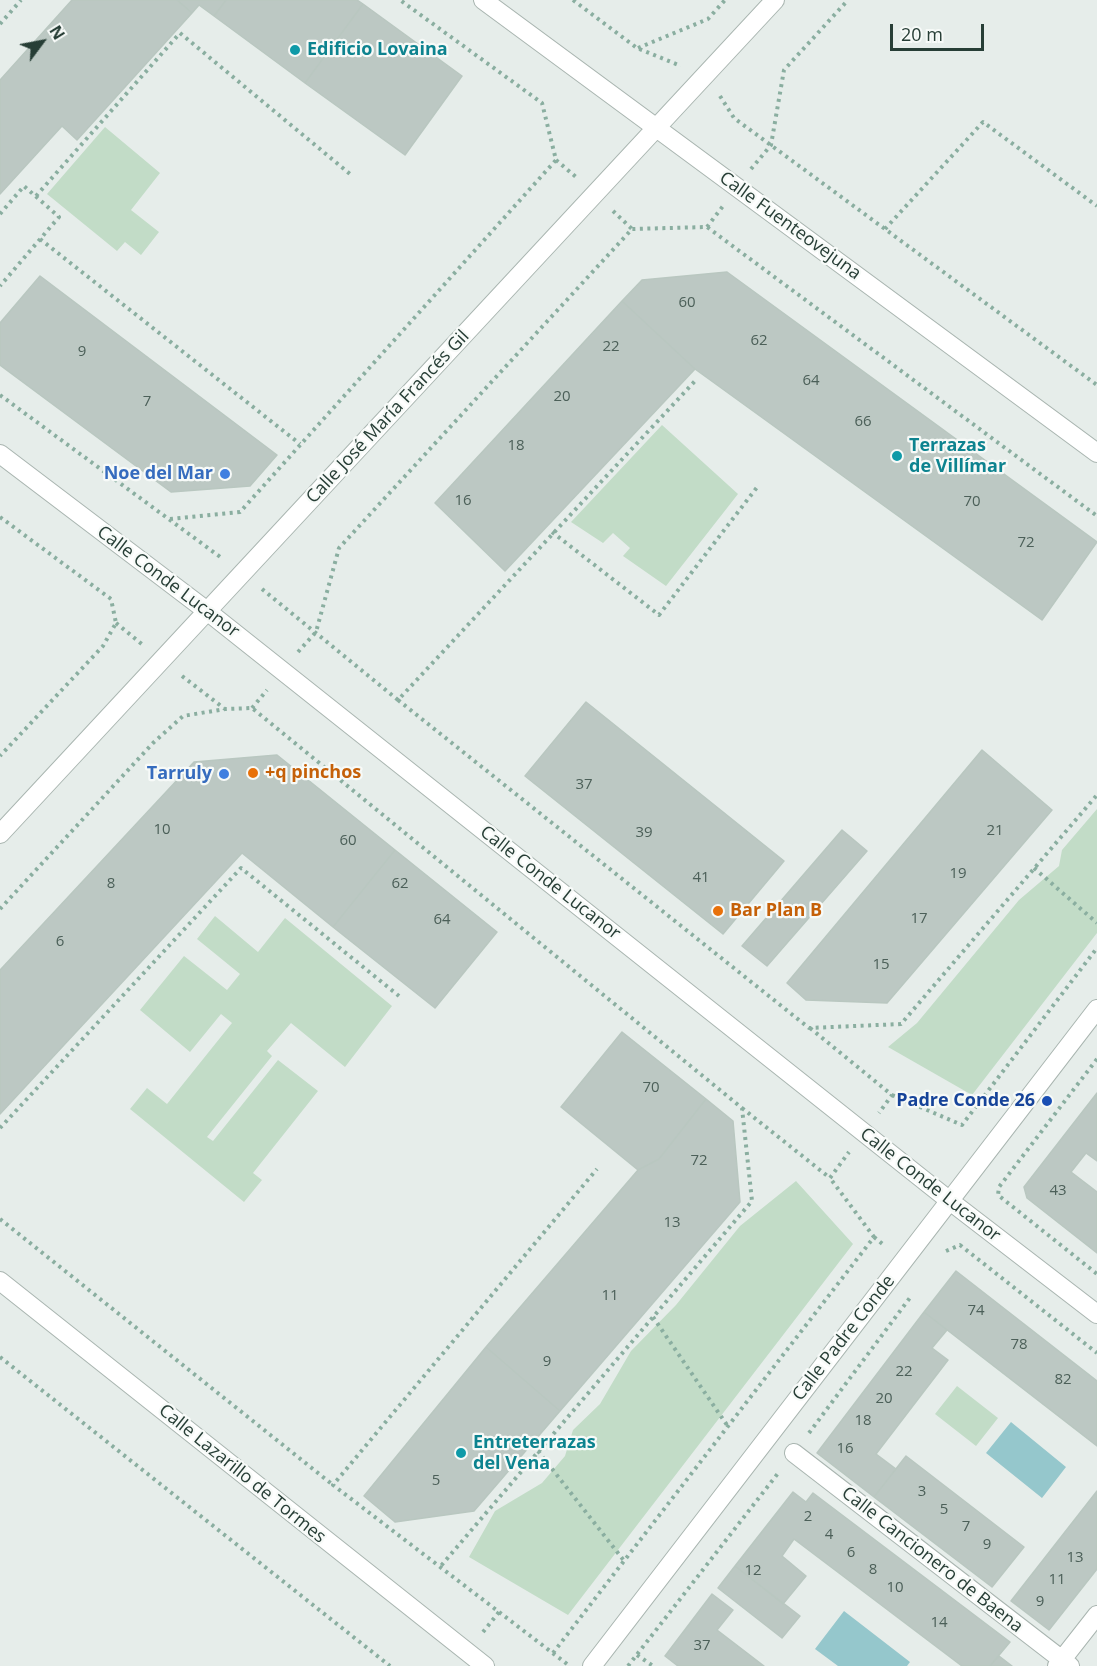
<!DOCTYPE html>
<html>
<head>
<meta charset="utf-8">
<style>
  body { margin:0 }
  #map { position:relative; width:1097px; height:1666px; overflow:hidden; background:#e6edea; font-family:"Open Sans",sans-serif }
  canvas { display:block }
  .north { position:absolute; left:12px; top:12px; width:60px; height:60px; -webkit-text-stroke:4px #f7faf8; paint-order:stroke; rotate:58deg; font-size:16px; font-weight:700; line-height:24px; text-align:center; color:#273e36 }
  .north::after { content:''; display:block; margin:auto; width:21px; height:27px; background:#273e36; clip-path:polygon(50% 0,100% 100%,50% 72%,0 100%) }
  .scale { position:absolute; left:890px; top:24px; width:94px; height:27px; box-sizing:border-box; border:3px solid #273e36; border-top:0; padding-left:8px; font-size:18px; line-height:21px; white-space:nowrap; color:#273e36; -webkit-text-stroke:4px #f7faf8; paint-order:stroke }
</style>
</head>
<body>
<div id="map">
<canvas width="1097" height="1666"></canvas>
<div class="north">N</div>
<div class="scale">20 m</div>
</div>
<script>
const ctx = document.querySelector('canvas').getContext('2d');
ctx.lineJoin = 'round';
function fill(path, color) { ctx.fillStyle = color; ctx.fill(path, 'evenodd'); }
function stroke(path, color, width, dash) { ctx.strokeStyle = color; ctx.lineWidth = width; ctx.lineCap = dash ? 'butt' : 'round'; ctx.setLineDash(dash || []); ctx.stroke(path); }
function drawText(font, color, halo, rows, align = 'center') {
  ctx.font = font + ' "Open Sans",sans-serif'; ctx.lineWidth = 4.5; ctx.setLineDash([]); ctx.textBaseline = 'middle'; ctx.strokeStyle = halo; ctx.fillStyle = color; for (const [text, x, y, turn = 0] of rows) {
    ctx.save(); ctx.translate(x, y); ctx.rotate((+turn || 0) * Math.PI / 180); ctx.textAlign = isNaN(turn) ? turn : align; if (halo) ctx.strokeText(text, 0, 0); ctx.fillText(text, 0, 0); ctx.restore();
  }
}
const green = new Path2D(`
  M 105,127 L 160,173 L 131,210 L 159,232 L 141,255 L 125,242 L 117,251 L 47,194 Z
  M 662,425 L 738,494 L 666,586 L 623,556 L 630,548 L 613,533 L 603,543 L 571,522 Z
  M 1097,809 L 1097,933 L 972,1095 L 888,1047 L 917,1023 L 1019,900 L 1059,866 L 1062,850 Z
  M 215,916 L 258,952 L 285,918 L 392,1006 L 345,1067 L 291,1023 L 267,1051 L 272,1056 L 207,1137 L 213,1141 L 278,1060 L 318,1091 L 253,1173 L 262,1180 L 244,1202 L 130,1109 L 147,1088 L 167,1104 L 232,1023 L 221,1014 L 190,1052 L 140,1010 L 184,956 L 227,990 L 240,974 L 197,939 Z
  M 796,1181 L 853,1244 L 568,1615 L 469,1557 L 495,1511 L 542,1483 L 565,1456 L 573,1430 L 600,1404 L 631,1351 L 676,1305 L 740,1226 Z
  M 957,1386 L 998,1418 L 976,1446 L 935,1414 Z`);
const water = new Path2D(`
  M 1011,1422 L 1066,1467 L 1042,1498 L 986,1453 Z
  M 844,1611 L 910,1662 L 907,1666 L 838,1666 L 815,1649 Z`);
const building = new Path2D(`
  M 72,0 L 177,0 L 192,13 L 77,140 L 62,126 L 0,194 L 0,80 Z
  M 177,0 L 226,0 L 214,16 L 199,5 L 192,13 Z
  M 226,0 L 357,0 L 363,4 L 305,83 L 214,16 Z
  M 363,4 L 462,76 L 405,155 L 305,83 Z
  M 727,272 L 1097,542 L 1042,620 L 695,369 L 622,301 L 642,280 Z
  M 40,276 L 277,455 L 250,486 L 171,492 L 0,365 L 0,323 Z
  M 622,301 L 695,369 L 505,571 L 435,503 Z
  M 586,702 L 784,861 L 723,934 L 525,776 Z
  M 982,750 L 1052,810 L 887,1003 L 806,1000 L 787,983 Z
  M 277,755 L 395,850 L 333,927 L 242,853 L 0,1114 L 0,970 L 194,762 Z
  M 842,830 L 867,851 L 767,966 L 742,946 Z
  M 395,850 L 497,932 L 435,1008 L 333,927 Z
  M 622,1032 L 706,1099 L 659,1159 L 638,1170 L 561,1107 Z
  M 1097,1093 L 1097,1161 L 1086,1153 L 1071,1172 L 1097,1192 L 1097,1253 L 1027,1198 L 1024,1187 Z
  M 706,1099 L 733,1121 L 740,1202 L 560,1411 L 486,1347 L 638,1170 L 659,1159 Z
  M 956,1271 L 1097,1381 L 1097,1446 L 924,1312 Z
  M 924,1312 L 947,1330 L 932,1348 L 948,1360 L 876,1454 L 896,1469 L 874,1497 L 817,1453 Z
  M 486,1347 L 560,1411 L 474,1511 L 395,1522 L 364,1496 Z
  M 906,1456 L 1024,1547 L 992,1587 L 874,1497 Z
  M 1097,1491 L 1097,1569 L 1049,1630 L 1011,1601 Z
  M 793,1492 L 806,1502 L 813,1493 L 1010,1642 L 990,1666 L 962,1666 L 794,1539 L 782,1556 L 806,1576 L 783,1604 L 735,1566 Z
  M 735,1566 L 800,1616 L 782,1638 L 718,1588 Z
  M 712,1594 L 733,1610 L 717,1630 L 764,1666 L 678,1666 L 665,1656 Z
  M 999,1656 L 1012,1666 L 990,1666 Z`);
const path = new Path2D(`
  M 573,0 L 637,48 L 681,66
  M 0,24 L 21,0
  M 638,48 L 708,19 L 725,0
  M 720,96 L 734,118 L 1097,385
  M 556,160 L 576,177
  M 751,169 L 771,145 L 784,70 L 848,0
  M 36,196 L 180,33 L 350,174
  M 613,211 L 632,229
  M 0,214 L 24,186 L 59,217 L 0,286
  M 707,227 L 723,206
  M 885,229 L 983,122 L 1097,206
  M 40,239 L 300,444
  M 0,395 L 223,559
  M 0,517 L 111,599 L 116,623 L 103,646 L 0,756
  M 170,519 L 240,512 L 556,160 L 542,103 L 400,0
  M 552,532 L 659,615 L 758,486
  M 262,589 L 398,700 L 695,381
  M 116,623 L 143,645
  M 298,652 L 316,632 L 339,548 L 632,229 L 707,227 L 1097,516
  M 182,676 L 225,709
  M 398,700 L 809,1028 L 901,1024 L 1097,795
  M 252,708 L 267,690
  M 1034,868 L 1097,923
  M 0,909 L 153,743 L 183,716 L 225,709 L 252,708 L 742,1108 L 752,1201 L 440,1567
  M 810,1028 L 892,1095 L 879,1113
  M 1097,1059 L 999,1187 L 998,1195 L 1097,1274
  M 892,1095 L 962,1125 L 1097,948
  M 742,1108 L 830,1178 L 849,1152
  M 0,1128 L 241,868 L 399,996
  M 0,1219 L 333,1485
  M 874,1237 L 885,1246
  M 946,1251 L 960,1245 L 1097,1353
  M 653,1317 L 729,1428
  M 0,1357 L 390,1666
  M 809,1433 L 912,1295
  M 538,1451 L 625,1562
  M 483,1632 L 499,1612
  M 553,1653 L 874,1237 L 830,1178
  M 637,1655 L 653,1666
  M 567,1664 L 333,1485 L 597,1169
  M 628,1666 L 779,1472`);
const minor = new Path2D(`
  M 483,0 L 1097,453
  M 0,454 L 207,611 L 950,1201 L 1097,1314
  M 0,834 L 775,0
  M 0,1281 L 485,1666
  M 794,1453 L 1070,1666
  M 592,1666 L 1097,1009
  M 1057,1666 L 1097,1615`);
const markers = [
  [295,50,6,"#0f9aa8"],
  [897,456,6,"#0f9aa8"],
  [225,474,6,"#3f7fe0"],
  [253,773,6,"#e8710a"],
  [224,774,6,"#3f7fe0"],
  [718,911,6,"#e8710a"],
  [1047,1101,6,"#1a4fb4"],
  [461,1453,6,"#0f9aa8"]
];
const numberNames = [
  ["60",687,303],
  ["62",759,341],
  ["22",611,347],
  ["9",82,352],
  ["64",811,381],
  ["20",562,397],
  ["7",147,402],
  ["66",863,422],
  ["18",516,446],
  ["16",463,501],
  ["70",972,502],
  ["72",1026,543],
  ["37",584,785],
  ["10",162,830],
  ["21",995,831],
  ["39",644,833],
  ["60",348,841],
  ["19",958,874],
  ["41",701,878],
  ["8",111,884],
  ["62",400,884],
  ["17",919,919],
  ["64",442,920],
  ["6",60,942],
  ["15",881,965],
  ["70",651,1088],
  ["72",699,1161],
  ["43",1058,1191],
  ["13",672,1223],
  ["11",610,1296],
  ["74",976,1311],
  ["78",1019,1345],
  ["9",547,1362],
  ["22",904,1372],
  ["82",1063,1380],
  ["20",884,1399],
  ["18",863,1421],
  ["16",845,1449],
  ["5",436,1481],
  ["3",922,1492],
  ["5",944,1510],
  ["2",808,1517],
  ["7",966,1527],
  ["4",829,1535],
  ["9",987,1545],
  ["6",851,1553],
  ["13",1075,1558],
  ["8",873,1570],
  ["12",753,1571],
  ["11",1057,1580],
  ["10",895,1588],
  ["9",1040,1602],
  ["14",939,1623],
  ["37",702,1646]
];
const cultureNames = [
  ["Edificio Lovaina",307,50],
  ["Terrazas",909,446],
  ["de Villímar",909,467],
  ["Entreterrazas",473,1443],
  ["del Vena",473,1464]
];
const streetNames = [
  ["Calle Fuenteovejuna",790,226,36],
  ["Calle José María Francés Gil",388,417,-47],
  ["Calle Conde Lucanor",168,582,37],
  ["Calle Conde Lucanor",550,883,38],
  ["Calle Conde Lucanor",930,1185,38],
  ["Calle Padre Conde",844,1338,-52],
  ["Calle Lazarillo de Tormes",242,1474,39],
  ["Calle Cancionero de Baena",932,1560,38]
];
const shopNames = [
  ["Noe del Mar",213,474],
  ["Tarruly",212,774]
];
const foodNames = [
  ["+q pinchos",265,773],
  ["Bar Plan B",730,911]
];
const transitNames = [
  ["Padre Conde 26",1035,1101]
];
fill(green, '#c2dcc7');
fill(water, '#95c7cc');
fill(building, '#bcc8c3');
stroke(building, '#b9c7c0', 1.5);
stroke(minor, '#a9b5b0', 20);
stroke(path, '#8aaea0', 4, [3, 4.5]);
stroke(minor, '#fff', 18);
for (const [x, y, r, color] of markers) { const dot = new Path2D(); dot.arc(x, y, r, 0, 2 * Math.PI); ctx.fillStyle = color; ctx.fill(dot); stroke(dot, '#f7faf8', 2); }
drawText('15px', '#4c6059', null, numberNames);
drawText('bold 18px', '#0d838f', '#f7faf8', cultureNames, 'left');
drawText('18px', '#273e36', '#f7faf8', streetNames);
drawText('bold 18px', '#366cbe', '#f7faf8', shopNames, 'right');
drawText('bold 18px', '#c56008', '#f7faf8', foodNames, 'left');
drawText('bold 18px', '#164399', '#f7faf8', transitNames, 'right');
</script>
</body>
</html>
